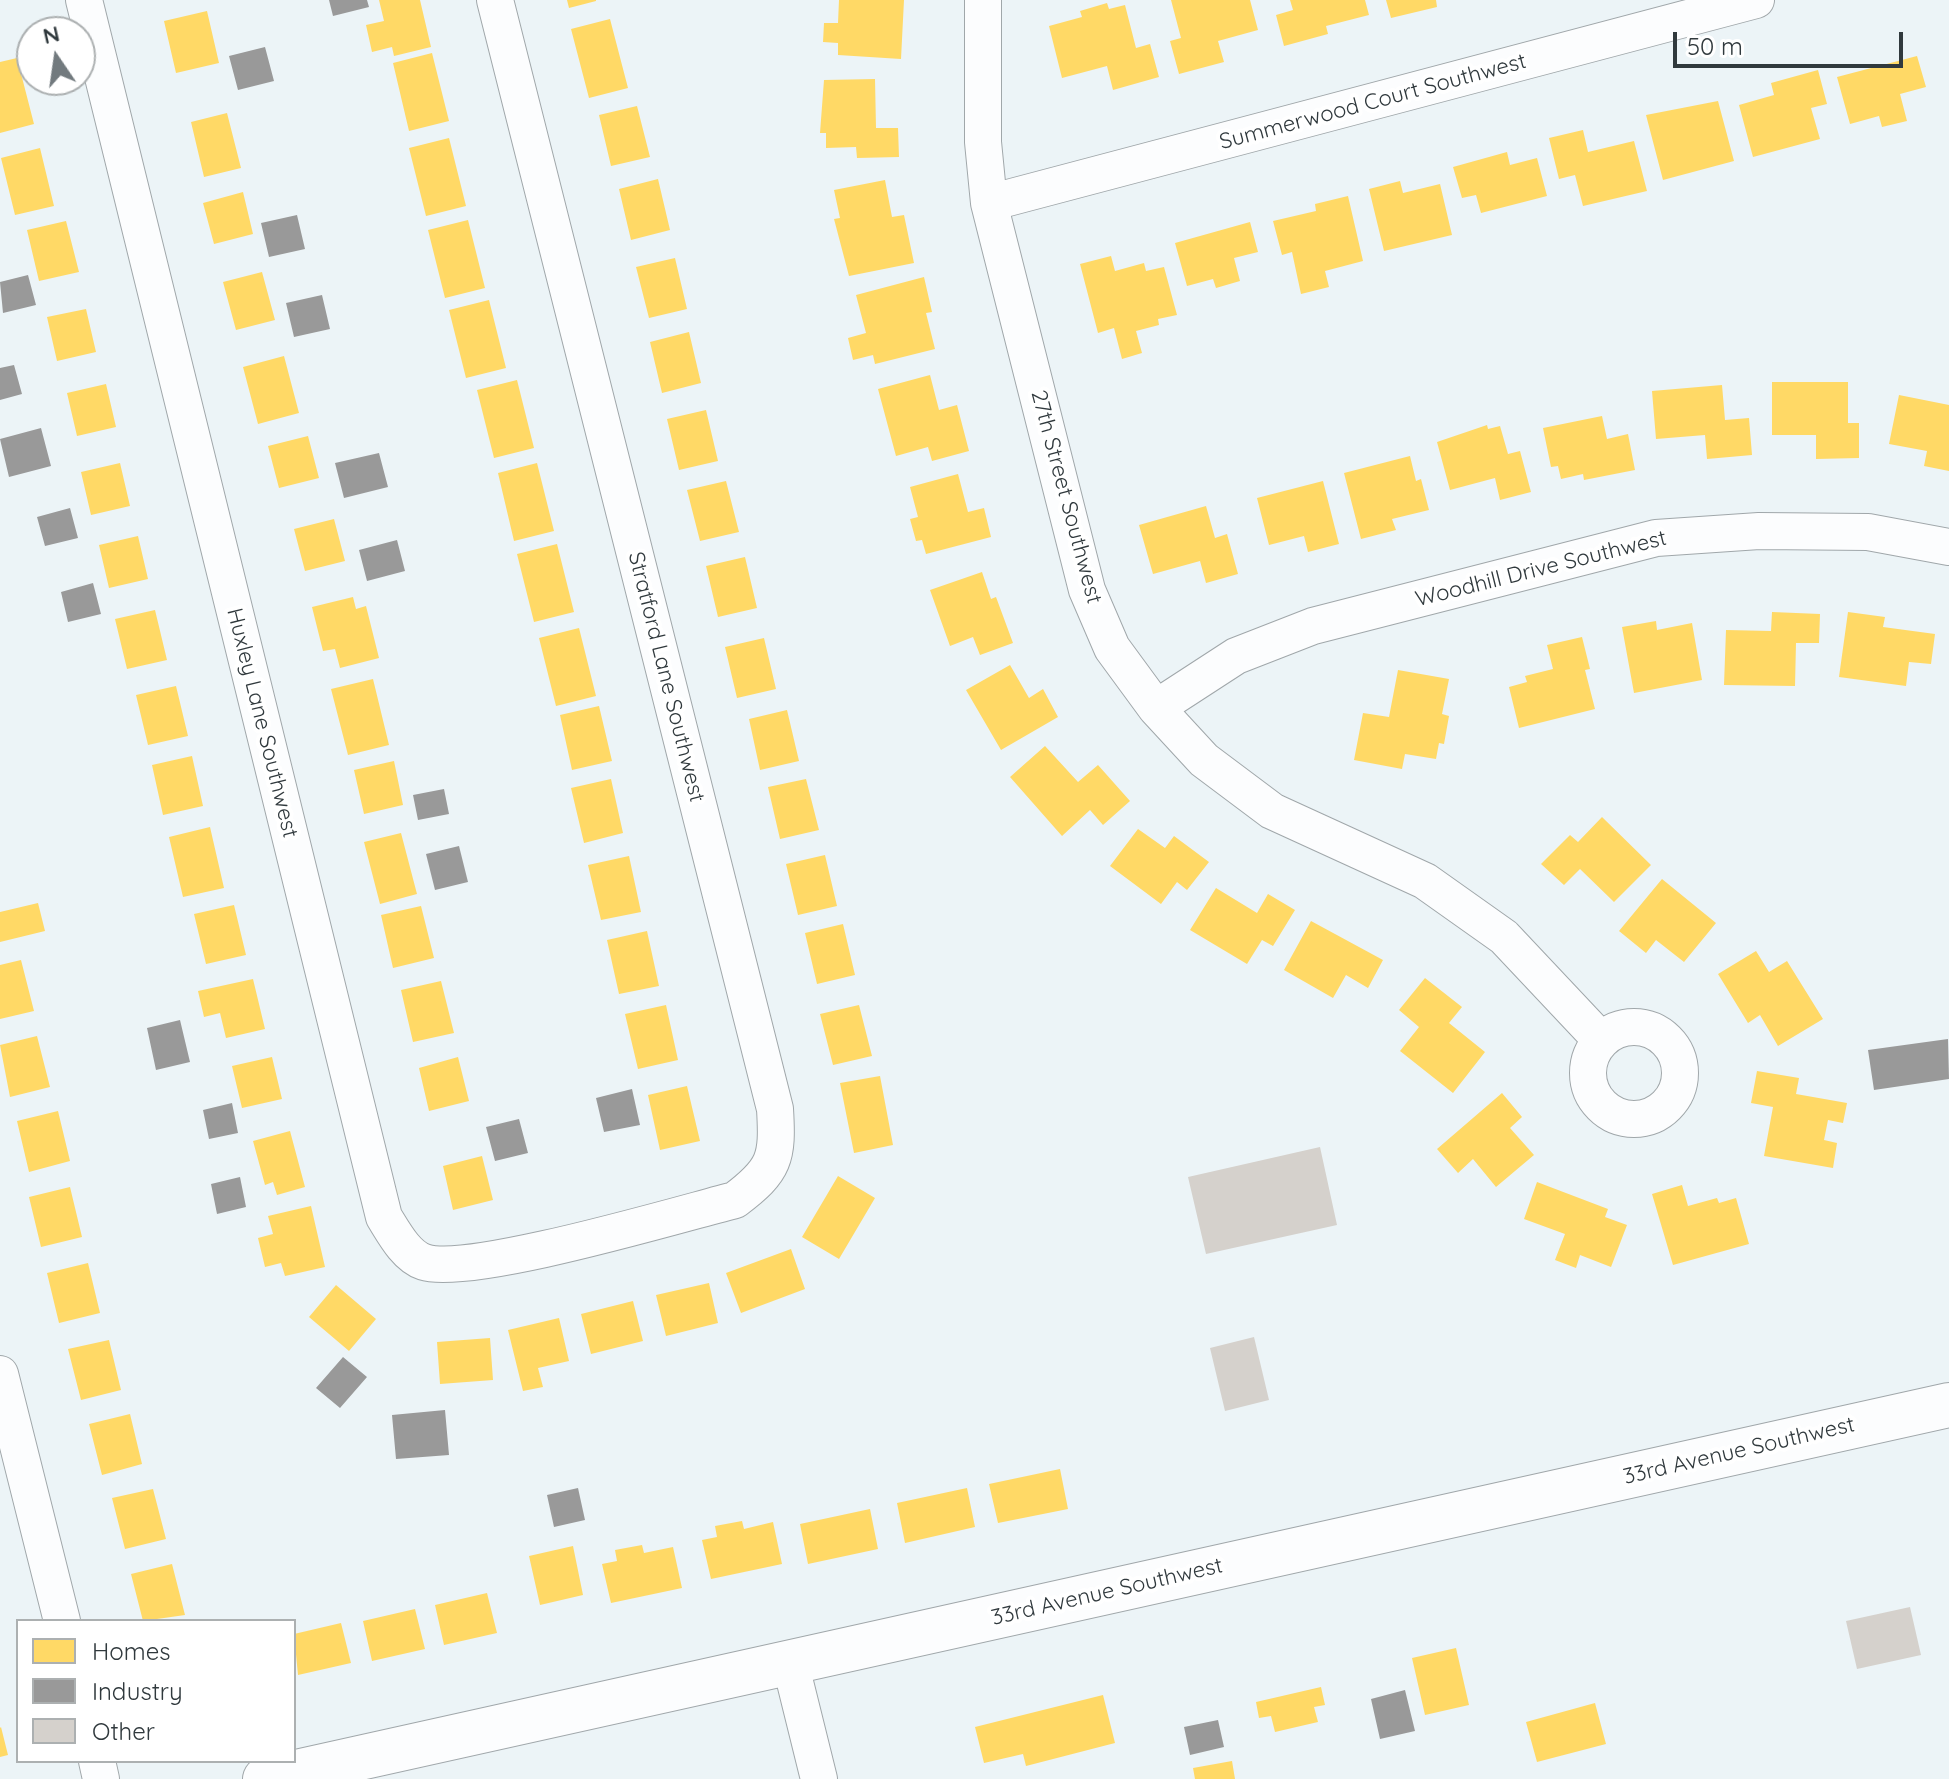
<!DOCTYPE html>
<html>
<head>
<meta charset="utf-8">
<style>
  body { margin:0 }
  #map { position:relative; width:1949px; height:1779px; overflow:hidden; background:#ecf4f7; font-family:Quicksand,sans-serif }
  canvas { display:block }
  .legend { position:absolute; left:16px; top:1619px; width:280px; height:144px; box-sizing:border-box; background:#fff; border:2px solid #acb0b1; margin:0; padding:10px 14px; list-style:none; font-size:24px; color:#30393d }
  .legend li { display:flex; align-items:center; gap:16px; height:40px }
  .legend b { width:40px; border:2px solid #acb0b1 }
  .north { position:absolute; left:16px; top:16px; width:80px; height:80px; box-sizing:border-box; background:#fff; border:2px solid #acb0b1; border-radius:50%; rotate:347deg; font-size:22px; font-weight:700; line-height:32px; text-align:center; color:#30393d }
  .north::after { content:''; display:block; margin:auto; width:28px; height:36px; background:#727a7e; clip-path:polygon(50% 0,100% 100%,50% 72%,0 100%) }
  .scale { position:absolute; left:1673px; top:32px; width:230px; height:36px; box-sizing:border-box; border:4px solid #30393d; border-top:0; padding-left:10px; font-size:24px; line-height:28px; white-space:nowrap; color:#30393d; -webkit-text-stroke:6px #fff; paint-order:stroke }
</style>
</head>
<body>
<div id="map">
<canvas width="1949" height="1779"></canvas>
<ul class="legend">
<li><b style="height:22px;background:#ffd966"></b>Homes</li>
<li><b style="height:22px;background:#999"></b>Industry</li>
<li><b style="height:22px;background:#d5d1cc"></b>Other</li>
</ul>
<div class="north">N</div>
<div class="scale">50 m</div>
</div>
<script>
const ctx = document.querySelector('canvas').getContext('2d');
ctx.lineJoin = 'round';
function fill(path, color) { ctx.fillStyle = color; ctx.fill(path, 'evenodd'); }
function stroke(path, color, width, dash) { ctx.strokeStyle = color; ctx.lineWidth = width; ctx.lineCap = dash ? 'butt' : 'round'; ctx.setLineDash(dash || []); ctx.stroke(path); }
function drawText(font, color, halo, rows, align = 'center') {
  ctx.font = font + ' Quicksand,sans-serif'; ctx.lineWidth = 8; ctx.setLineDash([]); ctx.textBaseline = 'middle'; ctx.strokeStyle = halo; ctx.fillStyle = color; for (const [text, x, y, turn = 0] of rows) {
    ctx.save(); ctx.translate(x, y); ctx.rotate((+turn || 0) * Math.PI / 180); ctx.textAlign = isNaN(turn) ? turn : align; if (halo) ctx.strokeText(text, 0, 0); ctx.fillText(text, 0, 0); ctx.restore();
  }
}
const homes = new Path2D(`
  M 379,0 L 420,0 L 431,47 L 394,56 L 392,47 L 372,52 L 366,25 L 384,21 Z
  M 567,0 L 596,0 L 596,1 L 569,8 Z
  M 839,0 L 904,0 L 901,59 L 838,55 L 838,43 L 823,42 L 824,23 L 838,23 Z
  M 1171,0 L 1250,0 L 1258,30 L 1218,41 L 1224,62 L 1179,74 L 1170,41 L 1181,38 Z
  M 1290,0 L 1365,0 L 1369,15 L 1326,26 L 1328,34 L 1284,46 L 1276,15 L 1293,10 Z
  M 1386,0 L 1436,0 L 1437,7 L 1391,18 Z
  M 1107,3 L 1109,9 L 1125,5 L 1136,48 L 1150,44 L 1159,77 L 1113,90 L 1107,66 L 1062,78 L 1049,26 L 1082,17 L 1080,11 Z
  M 207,11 L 219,63 L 176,73 L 164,21 Z
  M 610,19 L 628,88 L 589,98 L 571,29 Z
  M 432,53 L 449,121 L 409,131 L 393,63 Z
  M 1917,56 L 1926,87 L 1900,94 L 1907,121 L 1882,127 L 1879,116 L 1850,124 L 1837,77 Z
  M 17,58 L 34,124 L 0,133 L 0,62 Z
  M 1818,70 L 1827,104 L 1811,108 L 1820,139 L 1753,157 L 1739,105 L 1774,95 L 1771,83 Z
  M 875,79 L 876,128 L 898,128 L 899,157 L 857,158 L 856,147 L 826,148 L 826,133 L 820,133 L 824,80 Z
  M 1718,101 L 1734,161 L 1663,180 L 1646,115 Z
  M 637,106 L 650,157 L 611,166 L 599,115 Z
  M 227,113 L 241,168 L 204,177 L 191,122 Z
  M 1583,130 L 1588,152 L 1634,141 L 1647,191 L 1583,206 L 1575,175 L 1559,179 L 1549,138 Z
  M 449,138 L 466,206 L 426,216 L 409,148 Z
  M 40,148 L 54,206 L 15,215 L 1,158 Z
  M 1507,152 L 1510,165 L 1537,158 L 1547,196 L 1481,213 L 1476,195 L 1462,198 L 1453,167 Z
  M 658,179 L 670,230 L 631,240 L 619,189 Z
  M 885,180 L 892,217 L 904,215 L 914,263 L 849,276 L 834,219 L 840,218 L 834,190 Z
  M 1400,181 L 1403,193 L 1440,184 L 1452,235 L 1384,251 L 1369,189 Z
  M 243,192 L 253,234 L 214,244 L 203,203 Z
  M 1348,196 L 1363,261 L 1325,271 L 1329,287 L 1301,294 L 1292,252 L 1282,255 L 1273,221 L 1316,211 L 1315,204 Z
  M 468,220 L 485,288 L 445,298 L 428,230 Z
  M 66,221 L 79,272 L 39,281 L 27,230 Z
  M 1250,222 L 1258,252 L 1234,258 L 1240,281 L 1216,288 L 1213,279 L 1187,286 L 1175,243 Z
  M 1111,256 L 1115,271 L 1144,263 L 1146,271 L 1164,267 L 1177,315 L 1158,319 L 1159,325 L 1136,331 L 1142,353 L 1122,359 L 1114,328 L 1098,333 L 1080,264 Z
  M 675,258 L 687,309 L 649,318 L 636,267 Z
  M 262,272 L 275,320 L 236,330 L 223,282 Z
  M 924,277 L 932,312 L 926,313 L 935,349 L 875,364 L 873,355 L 853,360 L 848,338 L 866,333 L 856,295 Z
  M 489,300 L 506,368 L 466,378 L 449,310 Z
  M 86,309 L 96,352 L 57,361 L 47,317 Z
  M 689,332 L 701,383 L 662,393 L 650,342 Z
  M 284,356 L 299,413 L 258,424 L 243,367 Z
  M 930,375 L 939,410 L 957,405 L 969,451 L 932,461 L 928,447 L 896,456 L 878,389 Z
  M 517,380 L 534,448 L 494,458 L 477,390 Z
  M 1772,382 L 1848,382 L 1848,423 L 1859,423 L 1859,458 L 1816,459 L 1816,435 L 1772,435 Z
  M 106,384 L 116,427 L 77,436 L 67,393 Z
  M 1722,385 L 1725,420 L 1749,418 L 1752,455 L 1707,459 L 1705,435 L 1656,439 L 1652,391 Z
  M 1899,395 L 1949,405 L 1949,471 L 1924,466 L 1927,451 L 1889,444 Z
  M 706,410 L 718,461 L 679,470 L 667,419 Z
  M 1602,416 L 1607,439 L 1628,434 L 1635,470 L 1584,480 L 1583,474 L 1561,479 L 1558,466 L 1551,467 L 1543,428 Z
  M 1487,425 L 1488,429 L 1500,426 L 1508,454 L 1520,451 L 1531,492 L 1500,500 L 1495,478 L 1450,490 L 1437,442 Z
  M 308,436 L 319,478 L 279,488 L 268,446 Z
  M 1410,456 L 1416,481 L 1421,479 L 1429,510 L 1392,519 L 1396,530 L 1361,539 L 1344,473 Z
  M 120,463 L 130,506 L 91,515 L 81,472 Z
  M 537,463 L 554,531 L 514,541 L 498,473 Z
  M 958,474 L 968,512 L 984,508 L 991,537 L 926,554 L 922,540 L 916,541 L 910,519 L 918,517 L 910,487 Z
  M 726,481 L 739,532 L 700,541 L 687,490 Z
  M 1323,481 L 1339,544 L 1308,552 L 1304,536 L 1269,545 L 1257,498 Z
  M 1206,506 L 1215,538 L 1227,534 L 1238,574 L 1206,583 L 1200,561 L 1153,574 L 1139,525 Z
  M 334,519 L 345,561 L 305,571 L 294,529 Z
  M 138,536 L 148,579 L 109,588 L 99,545 Z
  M 557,544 L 574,612 L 534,622 L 517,554 Z
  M 745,557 L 757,608 L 718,617 L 706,566 Z
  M 982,572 L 991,599 L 996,597 L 1013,643 L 980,655 L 973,637 L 950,646 L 930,590 Z
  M 353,597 L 356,609 L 366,606 L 379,658 L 340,668 L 335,649 L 323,651 L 312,607 Z
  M 155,610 L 167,660 L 127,669 L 115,619 Z
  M 1772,612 L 1820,614 L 1819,643 L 1796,643 L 1795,686 L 1724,685 L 1726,630 L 1771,631 Z
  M 1848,612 L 1885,617 L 1883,627 L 1935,634 L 1931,664 L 1909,662 L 1906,686 L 1839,677 Z
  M 1656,621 L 1657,630 L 1692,623 L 1702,680 L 1634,693 L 1622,627 Z
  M 579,628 L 596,696 L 556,706 L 539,638 Z
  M 1582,637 L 1590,669 L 1585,670 L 1595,709 L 1519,728 L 1509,687 L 1527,682 L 1525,676 L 1553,669 L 1547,645 Z
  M 764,638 L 776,689 L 737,698 L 725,647 Z
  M 1010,665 L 1029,698 L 1043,689 L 1058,717 L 1001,750 L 966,690 Z
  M 1398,670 L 1449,679 L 1442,714 L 1449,716 L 1444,744 L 1439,743 L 1436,759 L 1405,754 L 1402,769 L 1354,760 L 1363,713 L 1389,717 Z
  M 373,679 L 389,745 L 348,755 L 331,689 Z
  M 176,686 L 188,736 L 148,745 L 136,695 Z
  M 599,706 L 612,761 L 572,770 L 560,715 Z
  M 787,710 L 799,761 L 760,770 L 749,719 Z
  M 1045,746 L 1078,782 L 1098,765 L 1130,801 L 1103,825 L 1090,810 L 1062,836 L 1010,777 Z
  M 192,756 L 203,806 L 163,815 L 152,765 Z
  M 394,761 L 403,805 L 364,814 L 354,770 Z
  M 611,779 L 623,833 L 584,843 L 571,788 Z
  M 806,779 L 819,830 L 780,839 L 768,787 Z
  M 1602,817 L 1651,865 L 1614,902 L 1580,869 L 1564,885 L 1541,864 L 1570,835 L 1578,842 Z
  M 210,827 L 224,888 L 183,897 L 169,837 Z
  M 1138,829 L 1165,848 L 1174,836 L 1209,862 L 1187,890 L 1177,882 L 1161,904 L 1110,866 Z
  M 401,833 L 417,894 L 380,904 L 364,842 Z
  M 825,855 L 837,906 L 798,915 L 786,864 Z
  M 629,856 L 641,912 L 601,920 L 588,865 Z
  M 1662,879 L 1716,923 L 1684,962 L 1656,940 L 1646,953 L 1619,931 Z
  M 1216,888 L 1257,913 L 1268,894 L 1295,910 L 1273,946 L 1262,940 L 1247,964 L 1190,930 Z
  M 38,903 L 45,931 L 0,942 L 0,912 Z
  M 234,905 L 246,955 L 206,964 L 194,914 Z
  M 421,906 L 434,958 L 393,968 L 381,915 Z
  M 1311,921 L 1383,960 L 1368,988 L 1346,975 L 1333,998 L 1284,970 Z
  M 843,924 L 855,975 L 817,984 L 805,933 Z
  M 647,931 L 659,986 L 619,994 L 607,940 Z
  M 1756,951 L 1769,972 L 1787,961 L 1823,1019 L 1778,1046 L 1760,1015 L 1748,1023 L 1718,974 Z
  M 21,960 L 34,1011 L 0,1019 L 0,965 Z
  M 1425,978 L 1462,1007 L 1449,1023 L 1485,1052 L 1453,1093 L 1400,1051 L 1419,1027 L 1399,1010 Z
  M 253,979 L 265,1029 L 226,1038 L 220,1013 L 204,1017 L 198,991 Z
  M 441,981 L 454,1033 L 413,1042 L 401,990 Z
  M 666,1005 L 678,1060 L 638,1069 L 625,1014 Z
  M 859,1005 L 872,1056 L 833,1065 L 820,1014 Z
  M 37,1036 L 50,1087 L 10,1097 L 0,1045 Z
  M 272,1057 L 282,1099 L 242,1108 L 232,1066 Z
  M 458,1057 L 469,1101 L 429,1111 L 419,1068 Z
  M 1757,1071 L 1799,1078 L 1796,1094 L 1847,1103 L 1843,1123 L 1828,1120 L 1824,1140 L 1837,1143 L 1833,1168 L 1764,1156 L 1773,1107 L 1751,1103 Z
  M 880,1076 L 893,1145 L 854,1153 L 840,1083 Z
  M 687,1086 L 700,1141 L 660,1150 L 648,1095 Z
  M 1502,1093 L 1522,1117 L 1510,1128 L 1534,1155 L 1496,1187 L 1473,1159 L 1458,1173 L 1437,1149 Z
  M 58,1111 L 70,1161 L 29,1172 L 17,1121 Z
  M 290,1131 L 305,1187 L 277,1195 L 273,1182 L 265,1185 L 253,1141 Z
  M 482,1156 L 493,1200 L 453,1210 L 443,1166 Z
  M 838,1176 L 875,1198 L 839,1259 L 802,1237 Z
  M 1537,1182 L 1608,1209 L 1605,1217 L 1627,1225 L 1611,1267 L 1580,1255 L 1576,1268 L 1555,1260 L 1565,1234 L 1524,1219 Z
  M 1682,1185 L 1688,1206 L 1717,1198 L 1719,1203 L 1736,1198 L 1749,1244 L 1673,1265 L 1652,1194 Z
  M 70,1187 L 82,1237 L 41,1247 L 29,1197 Z
  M 311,1206 L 325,1267 L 285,1276 L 281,1263 L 265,1267 L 258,1238 L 273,1234 L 268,1216 Z
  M 791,1249 L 805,1289 L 741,1313 L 726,1273 Z
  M 88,1263 L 100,1313 L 59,1323 L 47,1273 Z
  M 709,1283 L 718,1323 L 666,1336 L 656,1295 Z
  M 336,1285 L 376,1319 L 349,1351 L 309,1317 Z
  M 633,1301 L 643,1341 L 591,1354 L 581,1314 Z
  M 559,1318 L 569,1361 L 538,1368 L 543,1387 L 523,1391 L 508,1330 Z
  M 490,1338 L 493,1380 L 440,1384 L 437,1342 Z
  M 109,1340 L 121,1390 L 81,1400 L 68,1349 Z
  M 130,1414 L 142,1464 L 102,1475 L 89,1424 Z
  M 1060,1469 L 1068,1509 L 998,1523 L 989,1484 Z
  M 967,1488 L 975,1527 L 905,1543 L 897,1503 Z
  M 153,1489 L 166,1539 L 125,1549 L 112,1498 Z
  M 870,1509 L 878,1549 L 808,1564 L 800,1524 Z
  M 742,1521 L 744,1529 L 773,1522 L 782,1564 L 711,1579 L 702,1540 L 717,1537 L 715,1526 Z
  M 642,1545 L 644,1553 L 673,1547 L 682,1588 L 611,1603 L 602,1564 L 617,1561 L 615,1550 Z
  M 573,1546 L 583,1595 L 540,1605 L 529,1556 Z
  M 172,1564 L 185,1615 L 143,1621 L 131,1574 Z
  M 487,1593 L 497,1633 L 444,1645 L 435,1605 Z
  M 415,1609 L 425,1649 L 372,1661 L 363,1621 Z
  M 341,1623 L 351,1663 L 298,1675 L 294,1634 Z
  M 1456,1648 L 1469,1705 L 1425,1715 L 1412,1658 Z
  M 1321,1687 L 1325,1705 L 1314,1707 L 1318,1722 L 1275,1732 L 1271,1716 L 1259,1718 L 1256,1702 Z
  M 1103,1695 L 1115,1743 L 1026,1766 L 1023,1754 L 984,1763 L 975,1727 Z
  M 1595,1703 L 1606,1744 L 1537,1762 L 1526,1722 Z
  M 1,1727 L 8,1755 L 0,1757 L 0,1728 Z
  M 1232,1761 L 1235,1779 L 1195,1779 L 1193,1768 Z`);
const industry = new Path2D(`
  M 329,0 L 367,0 L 369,7 L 333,16 Z
  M 265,47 L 274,81 L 238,90 L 229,56 Z
  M 297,215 L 305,249 L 269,257 L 261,223 Z
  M 28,275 L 36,305 L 3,313 L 0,282 Z
  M 322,295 L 330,329 L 294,337 L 286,303 Z
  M 14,365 L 22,394 L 0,400 L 0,368 Z
  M 41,428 L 51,466 L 9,477 L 0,439 Z
  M 379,453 L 388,487 L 344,498 L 335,463 Z
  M 70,508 L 78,538 L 45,546 L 37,517 Z
  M 397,540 L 405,571 L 367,581 L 359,550 Z
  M 93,583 L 101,614 L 68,622 L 61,592 Z
  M 444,789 L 449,814 L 418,820 L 413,795 Z
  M 459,846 L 468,882 L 435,890 L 426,854 Z
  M 180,1020 L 190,1062 L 156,1070 L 147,1028 Z
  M 1948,1039 L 1949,1079 L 1874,1090 L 1868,1050 Z
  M 632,1089 L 640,1125 L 604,1132 L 596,1098 Z
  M 232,1103 L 238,1133 L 209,1139 L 203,1110 Z
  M 519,1119 L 528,1153 L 495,1161 L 486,1127 Z
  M 240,1177 L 246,1207 L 217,1214 L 211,1184 Z
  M 343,1357 L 367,1377 L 340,1408 L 316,1388 Z
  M 445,1410 L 449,1455 L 396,1459 L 392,1415 Z
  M 578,1488 L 585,1520 L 554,1527 L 547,1495 Z
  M 1405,1690 L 1415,1731 L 1380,1739 L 1371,1699 Z
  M 1218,1720 L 1224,1747 L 1190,1755 L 1184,1727 Z`);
const building = new Path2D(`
  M 1320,1147 L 1337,1225 L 1206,1254 L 1188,1177 Z
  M 1254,1337 L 1269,1400 L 1225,1411 L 1210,1348 Z
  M 1910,1607 L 1921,1655 L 1857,1669 L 1846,1621 Z`);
const street = new Path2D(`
  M 84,0 L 384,1217 C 394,1233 406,1256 424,1262 C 469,1277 680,1214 735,1200 C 775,1170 778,1158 775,1109 L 495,0
  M 983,0 L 983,142 L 989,203 L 1087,590 L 1112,648 L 1156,708 L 1204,760 L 1272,811 L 1425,881 L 1504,937 L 1601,1040
  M 989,203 L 1756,0
  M 1156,708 L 1236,656 L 1313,626 L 1656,538 L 1759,531 L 1868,532 L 1949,547
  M1588 1073a46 46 0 1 1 92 0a46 46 0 1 1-92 0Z
  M 0,1374 L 62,1621
  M 790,1662 L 819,1779
  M 97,1761 L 101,1779`);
const secondary = new Path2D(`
  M 265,1779 L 1949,1405`);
const streetNames = [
  ["Summerwood Court Southwest",1373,102,-15],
  ["27th Street Southwest",1066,497,75],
  ["Woodhill Drive Southwest",1541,569,-14],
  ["Stratford Lane Southwest",666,677,76],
  ["Huxley Lane Southwest",262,723,76],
  ["33rd Avenue Southwest",1739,1451,-13],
  ["33rd Avenue Southwest",1107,1592,-13]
];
fill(homes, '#ffd966');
fill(industry, '#999');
fill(building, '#d5d1cc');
stroke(street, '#a0a7aa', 38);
stroke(secondary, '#a0a7aa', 46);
stroke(street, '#fcfdfe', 36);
stroke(secondary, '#fcfdfe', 44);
drawText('22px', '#30393d', '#fff', streetNames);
</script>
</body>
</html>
